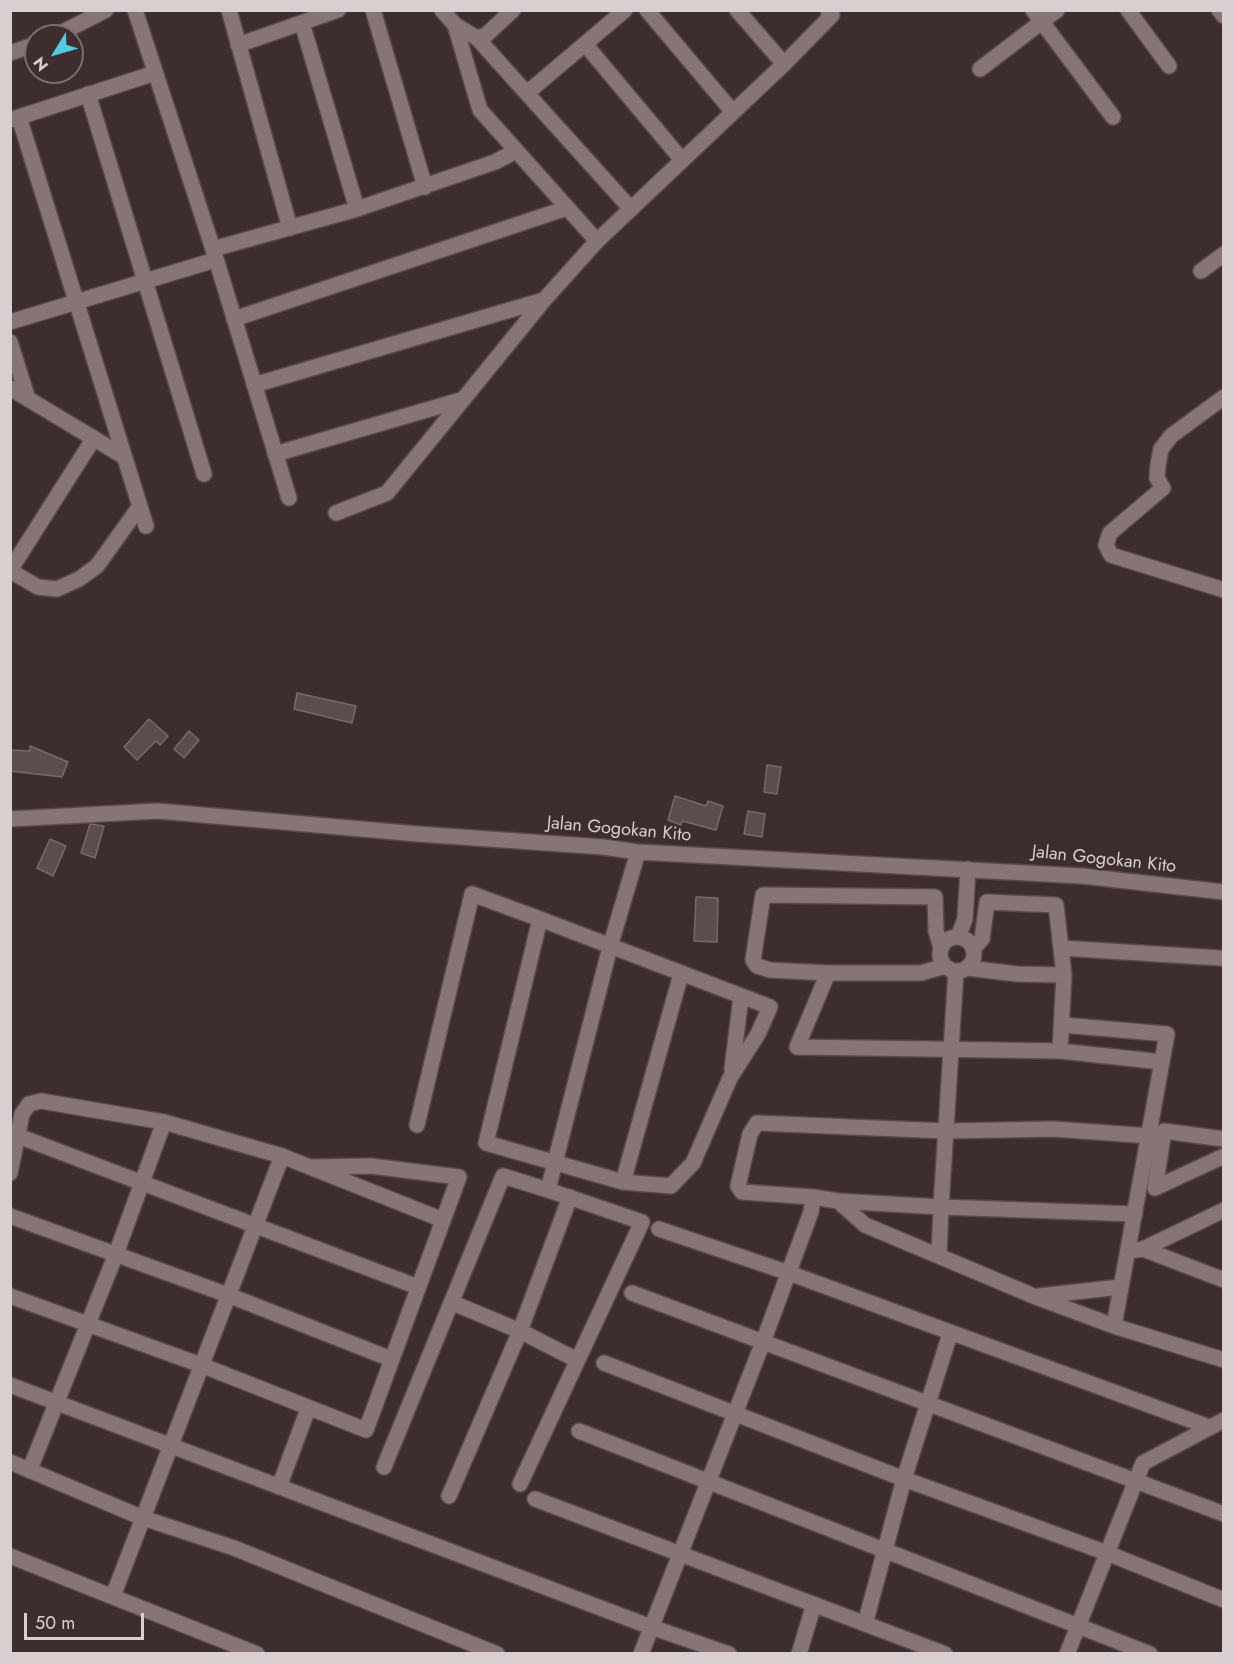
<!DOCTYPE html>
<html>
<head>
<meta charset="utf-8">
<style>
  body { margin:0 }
  #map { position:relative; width:1234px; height:1664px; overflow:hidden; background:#3d2d2f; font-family:Jost,sans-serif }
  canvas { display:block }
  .frame { position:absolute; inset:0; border:12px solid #d9cfd0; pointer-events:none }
  .north { position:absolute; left:24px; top:24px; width:60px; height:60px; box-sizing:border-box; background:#3d2d2f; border:2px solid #7b6e6f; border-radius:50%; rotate:233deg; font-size:16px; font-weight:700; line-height:24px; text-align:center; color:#d9cfd0 }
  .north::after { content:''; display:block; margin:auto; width:21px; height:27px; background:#54cade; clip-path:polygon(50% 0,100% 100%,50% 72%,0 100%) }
  .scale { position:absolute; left:24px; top:1613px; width:120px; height:27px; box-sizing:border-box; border:3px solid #d9cfd0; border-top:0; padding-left:8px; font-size:18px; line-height:21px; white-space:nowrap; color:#d9cfd0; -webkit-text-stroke:4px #3d2d2f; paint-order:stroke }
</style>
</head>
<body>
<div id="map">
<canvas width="1234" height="1664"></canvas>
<div class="frame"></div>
<div class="north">N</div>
<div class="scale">50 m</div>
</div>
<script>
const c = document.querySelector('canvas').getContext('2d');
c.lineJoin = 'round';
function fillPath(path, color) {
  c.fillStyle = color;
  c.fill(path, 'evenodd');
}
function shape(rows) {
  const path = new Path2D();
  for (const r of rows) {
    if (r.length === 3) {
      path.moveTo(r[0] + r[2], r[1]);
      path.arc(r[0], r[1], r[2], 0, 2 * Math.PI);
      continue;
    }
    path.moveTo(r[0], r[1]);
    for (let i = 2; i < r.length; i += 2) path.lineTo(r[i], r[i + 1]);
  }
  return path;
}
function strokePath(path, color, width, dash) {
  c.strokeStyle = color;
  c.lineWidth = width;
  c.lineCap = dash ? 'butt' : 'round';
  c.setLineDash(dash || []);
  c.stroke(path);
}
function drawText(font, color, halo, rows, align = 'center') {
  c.font = font + ' Jost,sans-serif';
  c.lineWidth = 4.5;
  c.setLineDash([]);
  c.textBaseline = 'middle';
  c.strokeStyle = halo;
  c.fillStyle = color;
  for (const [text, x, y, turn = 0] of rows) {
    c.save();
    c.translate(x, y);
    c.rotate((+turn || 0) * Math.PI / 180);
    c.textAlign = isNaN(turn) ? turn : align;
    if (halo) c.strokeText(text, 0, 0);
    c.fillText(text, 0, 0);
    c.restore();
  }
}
const building = shape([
  [297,693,356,706,352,723,294,709,297,693],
  [149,719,168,736,160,745,156,741,137,760,124,747,149,719],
  [189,731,199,740,184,758,174,749,189,731],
  [30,746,68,762,62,777,10,771,10,750,30,751,30,746],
  [767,765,781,767,777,794,764,792,767,765],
  [675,796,706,806,708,801,723,806,716,830,682,821,681,825,668,820,675,796],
  [748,811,765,814,762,837,744,834,748,811],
  [90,824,104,826,95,858,81,853,90,824],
  [50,839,66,846,53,876,37,868,50,839],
  [696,897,718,898,717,942,694,941,696,897]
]);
const street = shape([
  [135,10,213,249,289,498],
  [229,10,290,228],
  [373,10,425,187],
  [442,10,455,25,477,38,486,35,513,10],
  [647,10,732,111],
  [737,10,784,64],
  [1033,10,1113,117],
  [1128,10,1169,66],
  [1219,10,1224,16],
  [302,23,357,209],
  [455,25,480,110,597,241],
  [55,36,106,10],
  [477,38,631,209],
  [585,44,682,160],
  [238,45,338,10],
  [10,53,36,44],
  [980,69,1057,10],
  [527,93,625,10],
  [88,94,204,474],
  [19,117,146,526],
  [10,120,155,73],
  [213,249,357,209,495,162,516,151],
  [1201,271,1224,254],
  [234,319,567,208],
  [10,322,215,260],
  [10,342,28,399],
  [254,385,544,300],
  [10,388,123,456],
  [1224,397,1171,436,1161,449,1158,465,1157,478,1163,488,1110,533,1106,545,1111,555,1224,590],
  [94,438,14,564,12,572,38,587,57,589,79,579,97,566,140,506],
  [275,454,461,400],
  [336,513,387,493,544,300,597,241,784,64,832,15,828,10],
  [10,819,158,811,418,834,603,847,638,852,1082,876,1224,892],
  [958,937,965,919,968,869],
  [957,954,17],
  [941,948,936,931,935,897,763,895,753,960,757,966,770,970,828,973,921,973,945,966],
  [1061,948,1220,958],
  [967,968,1017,974,1064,975],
  [828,973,797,1047,1060,1051,1064,975,1056,905,987,902,982,939,973,949],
  [1063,1025,1167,1034,1114,1326],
  [1060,1051,1162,1062],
  [732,1069,741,997],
  [417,1125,472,894,540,919,486,1143,623,1182,671,1186,693,1163,730,1078,758,1034,770,1007,540,919],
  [18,1136,418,1287],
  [10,1173,22,1114,29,1104,41,1101,164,1122,282,1156,443,1220],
  [623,1182,681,974],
  [1155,1188,1164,1131,1224,1139],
  [1155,1188,1224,1156],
  [813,1197,742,1192,738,1186,750,1134,757,1123,946,1131,1054,1129,1150,1136],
  [838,1201,865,1225,1036,1297,1114,1326,1224,1360],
  [10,1216,228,1295,391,1359],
  [659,1229,789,1273,1209,1427],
  [1143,1249,1224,1210],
  [1129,1251,1143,1249,1224,1280],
  [939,1256,941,1207,1135,1214],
  [632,1293,1224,1514],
  [10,1296,201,1365,366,1430,459,1177,371,1166,312,1167],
  [1039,1296,1120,1287],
  [453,1303,520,1331,577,1360],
  [950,1334,904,1479,1107,1553,1224,1600],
  [604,1363,904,1479,865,1624],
  [10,1385,651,1627,729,1654],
  [579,1431,1150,1654],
  [10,1462,143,1518,234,1548,497,1654],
  [384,1467,503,1176,548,1190,610,947,638,852],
  [30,1469,116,1254,164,1122],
  [520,1484,642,1222,548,1190],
  [279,1487,308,1409],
  [449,1496,520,1331,570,1197],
  [535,1499,945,1654],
  [10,1556,257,1654],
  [113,1596,282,1156],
  [641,1654,763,1342,811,1212,813,1197,838,1201,941,1207,956,971],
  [799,1654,814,1604],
  [1067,1654,1143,1463,1224,1420]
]);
const streetNames = [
  ["Jalan Gogokan Kito",619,830,5],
  ["Jalan Gogokan Kito",1104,860,6]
];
fillPath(building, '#5d4c4e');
strokePath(building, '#7a686a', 1.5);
strokePath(street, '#57494b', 18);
strokePath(street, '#867476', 15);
drawText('18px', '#d9cfd0', '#3d2d2f', streetNames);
</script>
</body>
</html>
